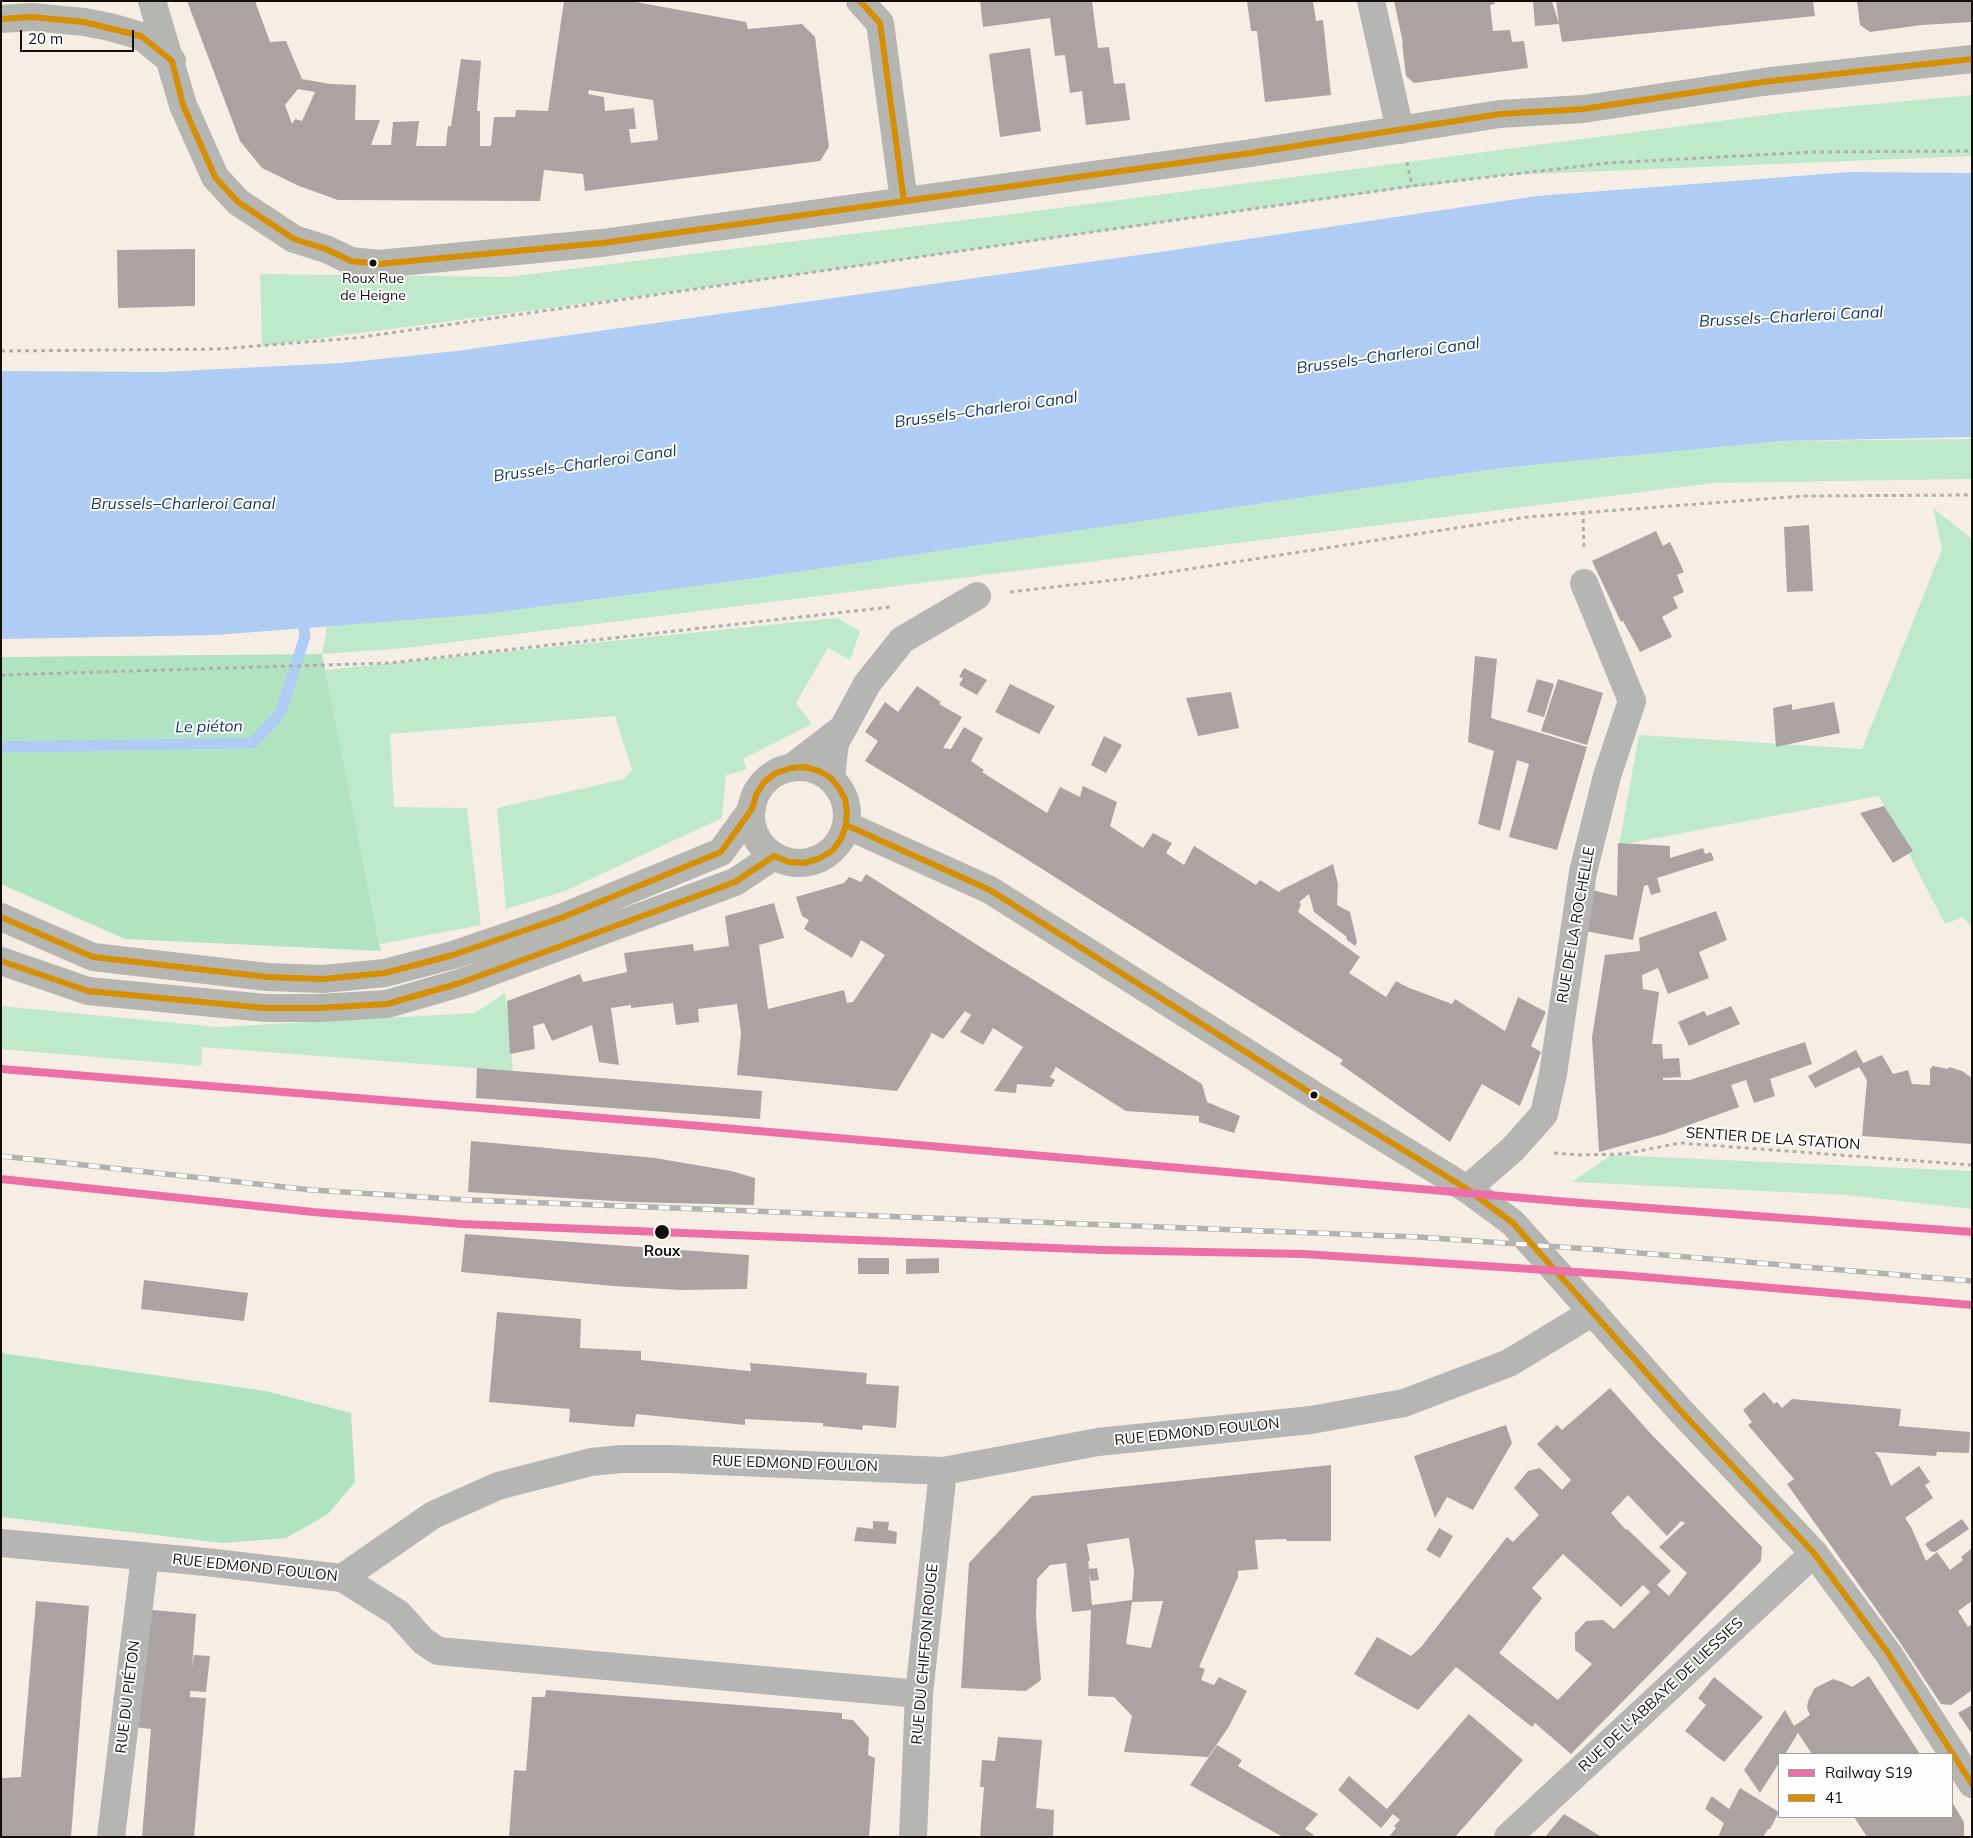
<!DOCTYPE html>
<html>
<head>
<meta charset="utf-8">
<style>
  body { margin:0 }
  #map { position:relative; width:1973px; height:1838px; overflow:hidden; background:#f6eee5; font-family:Mulish,sans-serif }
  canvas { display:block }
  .frame { position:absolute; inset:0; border:2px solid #130e09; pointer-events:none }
  .legend { position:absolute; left:1778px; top:1753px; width:175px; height:65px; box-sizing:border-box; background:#fefefe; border:1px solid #a09e9c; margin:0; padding:6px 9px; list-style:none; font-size:15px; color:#130e09 }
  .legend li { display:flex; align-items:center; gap:10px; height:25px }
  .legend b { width:25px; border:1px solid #a09e9c }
  .scale { position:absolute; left:20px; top:30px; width:114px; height:22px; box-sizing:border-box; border:2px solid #130e09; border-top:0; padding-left:6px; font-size:15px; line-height:18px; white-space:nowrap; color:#130e09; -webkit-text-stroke:4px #fefefe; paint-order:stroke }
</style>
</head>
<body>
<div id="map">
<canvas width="1973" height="1838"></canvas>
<div class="frame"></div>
<ul class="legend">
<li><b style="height:6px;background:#ed6fa7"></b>Railway S19</li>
<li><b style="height:6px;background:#d58f01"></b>41</li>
</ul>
<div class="scale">20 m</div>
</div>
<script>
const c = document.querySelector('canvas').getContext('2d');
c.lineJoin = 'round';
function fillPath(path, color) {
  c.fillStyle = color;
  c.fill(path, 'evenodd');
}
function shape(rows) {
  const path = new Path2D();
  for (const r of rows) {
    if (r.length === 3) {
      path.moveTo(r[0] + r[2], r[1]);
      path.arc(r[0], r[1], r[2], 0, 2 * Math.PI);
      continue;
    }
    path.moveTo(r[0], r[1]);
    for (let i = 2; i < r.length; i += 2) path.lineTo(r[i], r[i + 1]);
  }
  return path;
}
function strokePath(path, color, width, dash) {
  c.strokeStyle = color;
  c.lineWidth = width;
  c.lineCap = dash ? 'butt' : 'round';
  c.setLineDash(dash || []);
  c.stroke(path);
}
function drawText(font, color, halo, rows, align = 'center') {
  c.font = font + ' Mulish,sans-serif';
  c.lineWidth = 4;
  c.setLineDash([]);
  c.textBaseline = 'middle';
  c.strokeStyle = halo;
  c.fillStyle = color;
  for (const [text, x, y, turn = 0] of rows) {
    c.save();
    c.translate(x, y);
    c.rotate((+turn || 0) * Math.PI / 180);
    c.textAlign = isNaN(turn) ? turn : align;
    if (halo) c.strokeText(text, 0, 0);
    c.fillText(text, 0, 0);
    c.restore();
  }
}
const green = shape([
  [1972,95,1972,156,1507,175,1333,198,746,282,262,346,260,274,507,277,1005,215,1788,112],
  [1972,439,1972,479,1713,483,406,648,322,654,328,621,485,614,750,579,1502,468,1782,441],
  [1933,508,1972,539,1972,929,1963,917,1945,924,1879,796,1619,845,1639,735,1862,749,1942,549],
  [837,618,860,631,850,660,828,648,796,703,812,724,743,759,747,769,726,775,722,818,565,891,506,909,497,808,624,779,632,770,615,716,390,734,394,807,467,808,481,925,380,944,325,670],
  [505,993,513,1071,202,1047,201,1066,1,1049,1,1006,218,1027,475,1013],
  [1611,1155,1972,1171,1972,1209,1846,1195,1572,1182]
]);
const forest = shape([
  [322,654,381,951,125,939,1,884,1,657],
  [1,1353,266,1391,351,1413,355,1482,328,1514,286,1538,223,1543,1,1517]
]);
const water = shape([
  [1850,172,1972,173,1972,437,1782,441,1502,468,750,579,485,614,216,635,1,639,1,371,160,372,341,363,457,351,1167,251,1537,196]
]);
const stream = shape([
  [1,747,253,743,281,712,305,636,302,615]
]);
const building = shape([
  [187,1,255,1,270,42,286,41,302,79,330,84,356,85,355,120,380,120,371,145,391,145,393,122,419,121,416,146,446,146,448,126,451,126,461,59,481,61,477,111,480,111,480,146,491,146,494,117,515,117,516,110,548,111,564,1,630,1,746,22,748,29,802,24,815,37,829,147,820,161,585,191,583,174,544,170,540,201,338,200,299,186,262,168,240,141],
  [298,89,315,92,302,121,295,119,292,124,285,105],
  [589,90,653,100,658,140,631,143,629,129,636,129,634,108,605,111,604,97,588,94],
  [980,1,1092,1,1098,48,1109,47,1114,84,1125,83,1130,120,1086,125,1082,91,1070,93,1065,55,1055,56,1050,18,983,27],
  [1247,1,1313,1,1316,21,1323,20,1331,95,1265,102,1257,31,1251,31],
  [1394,1,1494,1,1495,4,1490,5,1493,31,1510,30,1512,42,1524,41,1528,68,1414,83,1406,76,1402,43,1403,43],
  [1533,1,1552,1,1559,24,1556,1,1813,1,1815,16,1562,42,1559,24,1535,26],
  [1857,1,1972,1,1972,22,1922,25,1870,32,1860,25],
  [1030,48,1041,131,1000,137,989,54],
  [195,249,195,306,118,308,117,250],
  [1809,525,1813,591,1787,592,1784,527],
  [1656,531,1663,546,1670,542,1684,572,1677,575,1684,592,1673,597,1678,608,1662,617,1672,637,1640,652,1623,621,1621,622,1592,561],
  [1475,656,1497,659,1491,718,1587,747,1557,850,1509,837,1529,764,1517,760,1500,831,1478,824,1494,751,1468,742],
  [964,668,987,680,977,695,959,685,963,678,959,677],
  [1537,679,1554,684,1544,717,1527,712],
  [1558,679,1603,693,1587,745,1541,731],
  [1010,684,1055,706,1039,734,995,712],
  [917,686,941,702,939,704,962,717,943,748,951,749,964,727,983,738,971,761,984,770,982,772,1047,813,1060,787,1080,797,1083,786,1117,802,1110,826,1143,848,1153,833,1172,843,1166,853,1184,865,1194,846,1256,885,1260,880,1279,892,1281,890,1333,864,1338,884,1337,905,1350,912,1357,942,1355,946,1346,939,1347,937,1314,912,1309,894,1299,902,1301,904,1298,912,1360,957,1349,973,1386,997,1396,981,1407,987,1452,1004,1455,999,1505,1031,1518,997,1546,1012,1531,1046,1541,1052,1520,1106,1482,1084,1450,1142,1340,1064,1343,1060,1020,855,865,761,878,741,865,732,885,702,898,712],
  [1231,692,1239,728,1198,736,1186,698],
  [1834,702,1840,733,1776,747,1773,708,1792,704,1792,710],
  [1104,736,1122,745,1106,773,1091,765],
  [1884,806,1913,851,1893,863,1860,813],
  [1618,843,1670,846,1670,858,1703,848,1705,854,1711,852,1714,860,1657,878,1661,892,1651,895,1648,885,1644,886,1633,940,1585,931,1592,890,1617,896],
  [866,874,982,948,1202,1084,1207,1102,1240,1116,1234,1133,1199,1122,1199,1116,1126,1111,1056,1067,1050,1077,1055,1080,1051,1087,1017,1084,1016,1093,994,1091,1023,1047,993,1028,983,1045,960,1032,971,1015,965,1011,943,1039,932,1033,930,1034,931,1035,897,1091,737,1075,741,1033,737,1004,698,1009,699,1022,676,1025,673,1003,631,1008,631,1005,611,1008,619,1065,599,1062,592,1025,552,1041,544,1023,533,1026,535,1049,510,1054,507,1001,580,974,583,982,627,972,624,953,693,944,694,951,729,946,725,916,774,903,784,938,759,945,768,1009,844,990,847,1003,853,1002,885,955,861,940,852,958,804,929,809,920,802,916,796,897,844,883,849,877,861,882],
  [1716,911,1727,940,1699,952,1709,978,1668,994,1658,968,1642,975,1643,989,1659,992,1652,1044,1662,1044,1663,1059,1679,1058,1681,1077,1663,1078,1663,1080,1690,1080,1805,1042,1812,1064,1770,1079,1775,1096,1754,1103,1746,1080,1731,1085,1739,1107,1664,1134,1599,1152,1592,1037,1605,955,1640,951,1639,938],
  [1731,1006,1740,1024,1689,1046,1678,1022,1704,1011,1707,1016],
  [1856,1050,1863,1063,1882,1055,1893,1074,1908,1070,1912,1084,1930,1085,1930,1069,1933,1066,1948,1069,1949,1067,1962,1071,1972,1078,1972,1144,1862,1136,1867,1080,1859,1067,1815,1088,1808,1076],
  [477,1068,762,1091,760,1119,476,1098],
  [471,1141,655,1158,731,1171,755,1178,754,1205,631,1202,468,1192],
  [465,1234,749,1255,747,1289,681,1290,613,1286,461,1272],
  [858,1258,889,1258,889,1274,858,1274],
  [939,1258,939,1273,906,1274,906,1259],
  [144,1280,248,1293,244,1321,141,1309],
  [497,1312,581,1319,580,1348,641,1351,641,1360,749,1371,751,1371,750,1363,867,1373,866,1384,899,1386,896,1428,863,1425,862,1430,823,1426,823,1423,745,1419,745,1425,636,1414,634,1427,616,1426,569,1422,570,1409,489,1402],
  [1610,1388,1651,1434,1762,1547,1761,1561,1571,1754,1535,1723,1532,1727,1456,1667,1418,1710,1354,1674,1377,1637,1411,1656,1421,1647,1507,1537,1513,1542,1539,1515,1514,1488,1528,1471,1540,1468,1562,1490,1571,1480,1537,1444,1557,1425,1562,1430],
  [1628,1495,1667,1536,1681,1521,1685,1523,1659,1547,1687,1573,1669,1596,1657,1585,1671,1571,1627,1529,1626,1530,1611,1513],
  [1563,1554,1621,1607,1643,1585,1650,1592,1614,1629,1603,1620,1586,1621,1575,1633,1575,1650,1592,1664,1558,1700,1499,1653,1542,1598,1532,1588],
  [1764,1392,1774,1404,1777,1402,1782,1408,1792,1399,1901,1409,1899,1426,1970,1432,1969,1453,1937,1452,1936,1456,1875,1452,1880,1459,1891,1486,1919,1466,1930,1482,1925,1485,1933,1498,1905,1518,1911,1527,1926,1561,1937,1552,1950,1570,1963,1560,1961,1557,1972,1548,1972,1601,1958,1611,1968,1627,1972,1624,1972,1690,1951,1705,1941,1704,1899,1641,1787,1484,1794,1479,1748,1425,1752,1422,1743,1410],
  [1506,1425,1512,1443,1473,1510,1447,1497,1435,1518,1414,1456],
  [1331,1465,1331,1541,1287,1541,1286,1539,1255,1540,1258,1569,1238,1571,1238,1577,1199,1667,1205,1669,1201,1680,1214,1685,1219,1677,1247,1691,1228,1728,1208,1757,1124,1752,1132,1716,1114,1697,1088,1696,1091,1610,1072,1612,1066,1563,1050,1565,1037,1579,1036,1617,1041,1680,1026,1691,961,1688,969,1563,1032,1496],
  [1129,1538,1134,1571,1132,1600,1092,1605,1089,1572,1091,1581,1099,1580,1097,1568,1089,1569,1088,1561,1090,1561,1087,1544],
  [1163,1601,1151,1648,1126,1644,1132,1602],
  [1962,1519,1969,1529,1935,1552,1930,1551,1925,1544],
  [873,1521,889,1522,888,1530,897,1532,896,1544,854,1541,857,1527,873,1529],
  [1439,1528,1453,1536,1440,1558,1426,1550],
  [36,1601,89,1606,71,1837,1,1836,1,1778,21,1777],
  [143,1609,196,1614,192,1668,194,1655,210,1656,206,1692,190,1691,190,1697,206,1698,194,1837,142,1837,151,1729,134,1727],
  [1869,1676,1920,1754,1812,1754,1798,1733,1785,1754,1779,1754,1779,1763,1760,1793,1744,1770,1785,1710,1794,1726,1810,1715,1807,1708,1808,1701,1814,1689,1817,1687,1833,1679,1842,1682,1852,1687],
  [1714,1677,1763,1717,1724,1762,1685,1731,1706,1705,1698,1698],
  [546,1690,842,1713,842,1719,853,1720,869,1738,868,1755,875,1758,869,1837,509,1837,514,1770,526,1771,532,1697,545,1697],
  [1972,1705,1972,1734,1958,1713],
  [1469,1714,1523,1760,1455,1837,1389,1837,1396,1828,1394,1826,1400,1820,1393,1814,1381,1828,1338,1790,1349,1776,1387,1809],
  [998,1737,1042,1740,1036,1808,1054,1810,1053,1837,980,1837,984,1787,980,1787,982,1760,995,1761],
  [1217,1745,1242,1760,1238,1766,1318,1814,1305,1829,1314,1835,1312,1837,1283,1837,1190,1785],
  [1740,1788,1779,1812,1770,1829,1768,1829,1763,1837,1718,1837,1724,1823,1705,1809,1711,1797,1713,1797,1729,1809],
  [1952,1802,1964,1822,1964,1837,1867,1837,1854,1817,1952,1817],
  [1564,1814,1602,1837,1545,1837]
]);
const path = shape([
  [1407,162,1412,186],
  [1,351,219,349,355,338,1412,186,1608,163,1813,152,1972,151],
  [1583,511,1584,550],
  [1010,592,1131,578,1527,517,1803,496,1972,495],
  [1,675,389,663,890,607],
  [1554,1153,1580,1155,1623,1154,1680,1143,1972,1165]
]);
const street = shape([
  [1371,1,1400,130],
  [791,768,843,728],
  [831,778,835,743,867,684,902,640,977,596],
  [1467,1189,1513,1149,1544,1114,1553,1074,1583,872,1607,776,1632,701,1584,583],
  [1,1543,206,1562,342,1578,433,1515,498,1486,591,1462,622,1459,671,1459,943,1471,1098,1442,1311,1420,1404,1403,1509,1363,1593,1312],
  [342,1578,398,1613,423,1641,438,1651,919,1694],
  [111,1837,145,1556],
  [913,1837,919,1694,943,1471],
  [1508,1837,1814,1553]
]);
const secondary = shape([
  [152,1,183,105,215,177,238,202,294,239,326,249,351,261,378,264,602,243,1251,153,1500,114,1583,109,1763,82,1972,59],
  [860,1,880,23,904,201],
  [1,19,32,17,84,22,110,27,141,36,172,61],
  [799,815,48],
  [846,825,990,890,1317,1097,1467,1189,1513,1223,1677,1407,1814,1553,1888,1653,1972,1784],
  [1,917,93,957,267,977,323,979,385,973,453,955,561,918,721,852,752,809],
  [1,961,88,991,265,1008,319,1008,387,1004,460,983,735,882,774,856]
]);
const rail = shape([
  [1,1156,312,1190,469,1200,1418,1237,1604,1250,1972,1281]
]);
const bus1 = shape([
  [860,1,880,23,904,201],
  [1,19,32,17,84,22,141,36,172,61,183,105,215,177,238,202,294,239,326,249,351,261,378,264,602,243,1251,153,1500,114,1583,109,1763,82,1972,59],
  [846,825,990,890,1317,1097,1467,1189,1513,1223,1677,1407,1814,1553,1888,1653,1972,1784],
  [1,917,93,957,267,977,323,979,385,973,453,955,561,918,721,852,752,809,756,795,764,782,776,773,791,768,805,767,819,771,831,778,839,788,845,799,847,812,846,825,841,839,832,851,818,859,804,863,789,862,774,856,735,882,460,983,387,1004,319,1008,265,1008,88,991,1,961]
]);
const rail1 = shape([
  [1,1069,701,1126,1569,1202,1972,1232],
  [1,1179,313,1212,462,1224,1103,1250,1304,1254,1621,1275,1972,1305]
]);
const markers = [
  [373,263,4.5,"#130e09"],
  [1314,1095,4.5,"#130e09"],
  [662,1232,8,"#130e09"]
];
const busNames = [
  ["Roux Rue",373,279],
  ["de Heigne",373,296]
];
const streetNames = [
  ["RUE DE LA ROCHELLE",1576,925,-80],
  ["SENTIER DE LA STATION",1773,1139,4],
  ["RUE EDMOND FOULON",1197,1432,-6],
  ["RUE EDMOND FOULON",795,1464,2],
  ["RUE EDMOND FOULON",255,1568,6],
  ["RUE DU CHIFFON ROUGE",925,1654,-85],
  ["RUE DE L'ABBAYE DE LIESSIES",1661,1695,-43],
  ["RUE DU PIÉTON",128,1697,-83]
];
const stopNames = [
  ["Roux",662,1251]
];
const waterNames = [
  ["Brussels–Charleroi Canal",1791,317,-3],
  ["Brussels–Charleroi Canal",1388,356,-8],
  ["Brussels–Charleroi Canal",986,410,-8],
  ["Brussels–Charleroi Canal",585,464,-8],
  ["Brussels–Charleroi Canal",183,504],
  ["Le piéton",209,727,-1]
];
fillPath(green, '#bee9ca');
fillPath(forest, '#b0e3c0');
fillPath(water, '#afccf4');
strokePath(stream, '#afccf4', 11);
fillPath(building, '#aba3a1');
strokePath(path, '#afaeab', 3, [4, 4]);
strokePath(street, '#b5b6b3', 28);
strokePath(secondary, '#b5b5b1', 28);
strokePath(rail, '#b5b2ae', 5.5);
strokePath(rail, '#fefefe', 4, [11]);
strokePath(bus1, '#d58f01', 6);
strokePath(rail1, '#ed6fa7', 8);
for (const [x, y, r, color] of markers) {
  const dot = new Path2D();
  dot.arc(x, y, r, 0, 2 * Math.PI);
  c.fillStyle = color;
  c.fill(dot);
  strokePath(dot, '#fefefe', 2);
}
drawText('14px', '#130e09', '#fefefe', busNames);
drawText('15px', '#130e09', '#fefefe', streetNames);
drawText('bold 15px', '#130e09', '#fefefe', stopNames);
drawText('italic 16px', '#123766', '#fefefe', waterNames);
</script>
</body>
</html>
